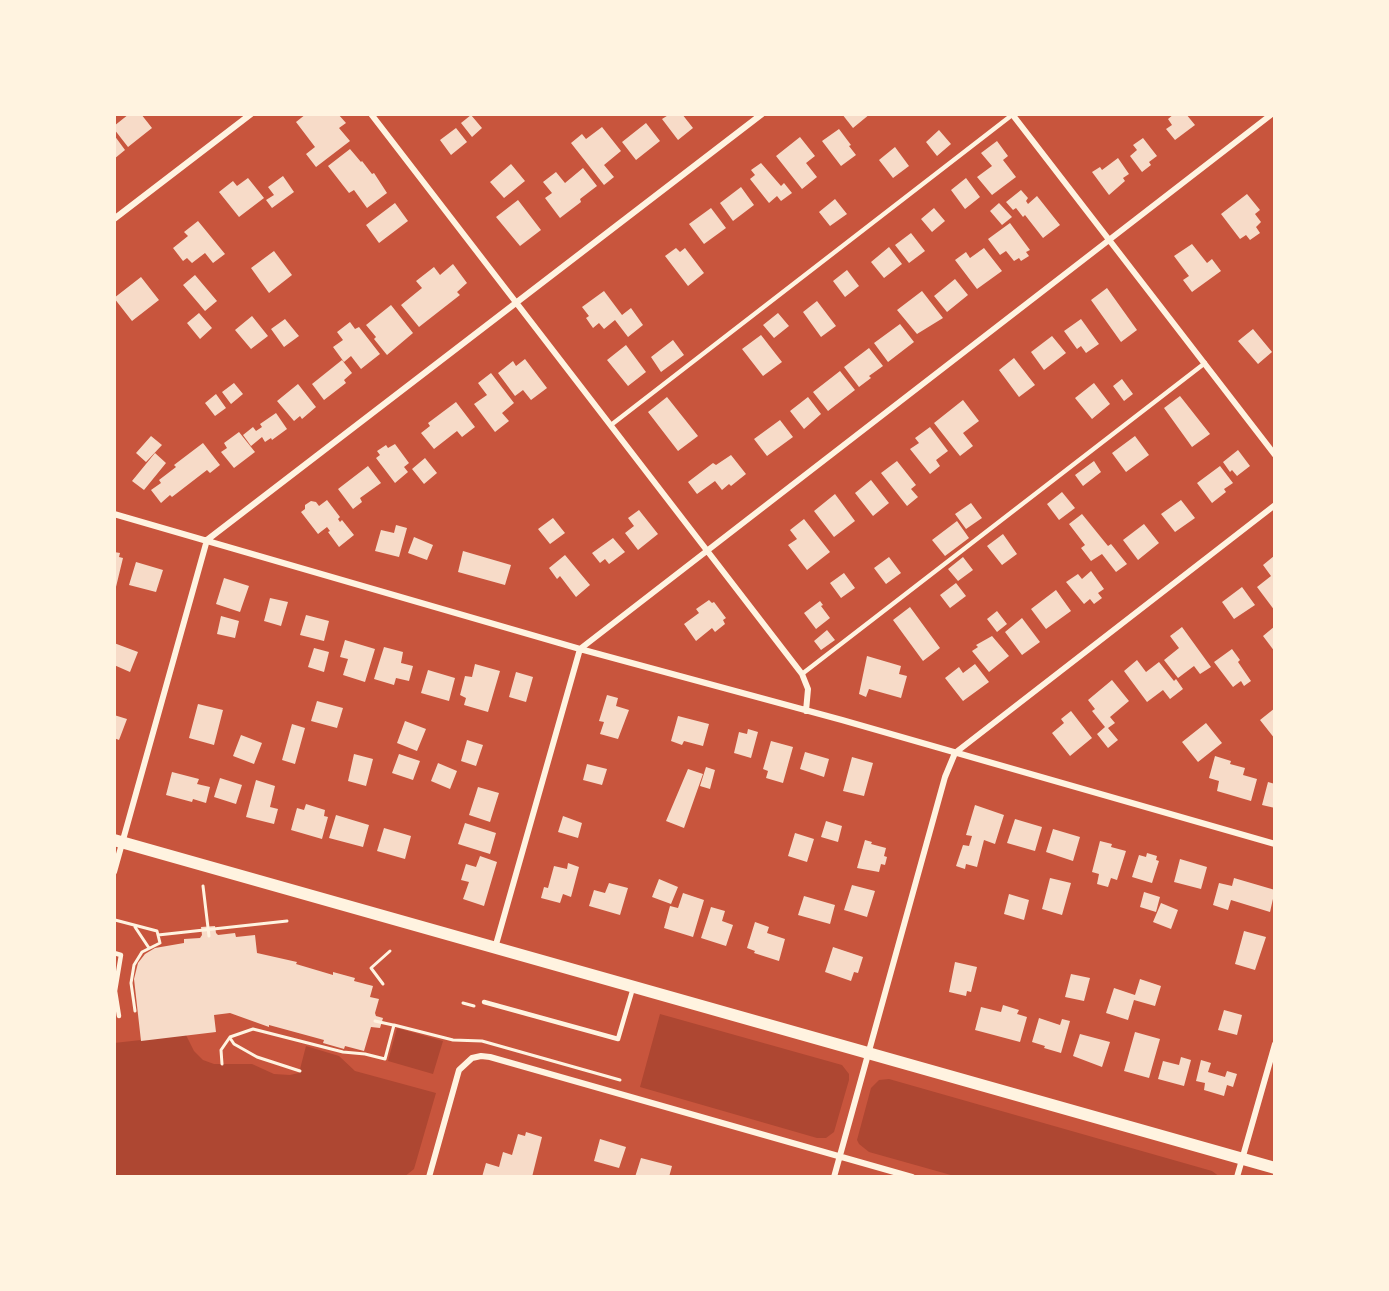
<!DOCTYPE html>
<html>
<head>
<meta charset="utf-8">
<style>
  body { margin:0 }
  #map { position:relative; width:1389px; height:1291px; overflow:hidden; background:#c8553d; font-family:"Open Sans",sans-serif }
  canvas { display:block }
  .frame { position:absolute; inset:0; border:116px solid #fff3e0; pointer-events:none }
</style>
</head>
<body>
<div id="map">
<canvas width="1389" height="1291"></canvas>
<div class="frame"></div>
</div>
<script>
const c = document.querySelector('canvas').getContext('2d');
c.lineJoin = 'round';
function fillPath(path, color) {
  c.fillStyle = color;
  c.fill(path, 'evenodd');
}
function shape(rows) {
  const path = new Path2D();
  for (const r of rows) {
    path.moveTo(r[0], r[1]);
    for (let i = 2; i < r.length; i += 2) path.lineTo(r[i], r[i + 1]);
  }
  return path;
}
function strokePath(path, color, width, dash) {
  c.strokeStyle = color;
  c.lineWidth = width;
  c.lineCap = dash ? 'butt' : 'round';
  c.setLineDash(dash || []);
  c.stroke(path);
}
const green = shape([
  [660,1014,842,1065,849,1074,849,1080,834,1132,826,1138,817,1138,640,1087],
  [397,1028,443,1041,433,1074,388,1061],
  [186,1035,194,1051,203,1060,214,1064,252,1064,274,1074,290,1075,299,1073,306,1046,339,1056,355,1071,436,1093,414,1169,404,1177,114,1177,114,1043],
  [889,1079,1212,1171,1220,1177,958,1177,869,1152,859,1144,857,1140,871,1088,879,1080]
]);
const building = shape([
  [129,114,141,114,152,128,128,147,114,129,114,126],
  [306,114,338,114,346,123,339,128,350,141,316,167,306,154,315,147,296,122],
  [670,114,682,114,693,128,678,140,662,119],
  [842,114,870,114,853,128],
  [1174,114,1186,114,1195,125,1175,140,1166,129,1172,125,1168,119],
  [471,115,482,128,472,137,461,123],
  [646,123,660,141,636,160,622,142],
  [602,127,621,151,604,165,614,177,604,185,571,143,582,134,586,139],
  [456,128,467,142,451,155,440,140],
  [839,129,851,145,849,146,856,155,841,166,822,141],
  [939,130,951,144,937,156,926,142],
  [114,135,125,150,114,159],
  [800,137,815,156,806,163,817,177,802,189,776,156],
  [1143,138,1157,156,1149,162,1151,165,1142,172,1130,156,1137,150,1133,145],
  [997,141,1008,156,1003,160,1016,177,992,195,977,177,992,166,981,153],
  [895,147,909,166,893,178,879,160],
  [350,149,361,162,362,161,372,174,374,173,387,193,367,208,354,190,349,193,328,166],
  [1118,158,1129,174,1123,178,1125,181,1109,195,1092,172,1100,167,1102,170],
  [761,163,781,186,784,183,792,193,781,201,777,196,769,203,750,179,755,175,751,170],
  [511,164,525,181,504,198,490,182],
  [583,168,597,186,580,199,581,202,560,218,545,198,552,193,543,182,556,172,565,183],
  [283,176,294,192,272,208,266,200,274,195,268,187],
  [248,178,264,198,239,217,219,192,233,181,237,186],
  [966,178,980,197,965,209,951,190],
  [741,187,754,205,733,221,720,203],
  [1021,190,1028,198,1026,201,1028,204,1037,196,1060,225,1043,238,1025,215,1023,217,1016,208,1013,210,1006,202],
  [1247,194,1260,210,1255,214,1261,222,1256,227,1260,233,1250,240,1246,235,1240,239,1221,214],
  [835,199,847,214,830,226,819,212],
  [518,200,541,230,520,246,496,217],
  [395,203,408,221,379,243,366,225],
  [999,203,1012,217,1002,225,990,211],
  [711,208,726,228,704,244,689,224],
  [934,208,945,221,932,232,921,219],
  [198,221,225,254,213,263,205,253,192,263,187,258,183,261,173,248,188,236,184,232],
  [1010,223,1030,250,1026,252,1029,256,1021,261,1019,258,1014,261,1006,251,1000,255,988,239],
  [911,233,925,251,909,263,895,245],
  [1192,244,1207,263,1212,259,1221,271,1192,292,1183,280,1189,276,1174,256],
  [889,247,902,264,884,278,871,262],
  [676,248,680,252,685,248,704,273,688,286,665,256],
  [984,248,1002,271,977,289,955,260,966,252,970,258],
  [274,251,292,275,269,293,251,268],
  [453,264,467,283,457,292,460,295,419,327,401,305,422,288,416,281,434,267,440,275],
  [847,270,859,286,845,297,833,281],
  [195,275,217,301,205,311,183,285],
  [141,277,159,300,132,321,114,298],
  [955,279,968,295,947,312,934,296],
  [1107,288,1137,330,1121,342,1091,300],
  [604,291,622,315,631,308,643,325,628,337,615,320,604,329,599,323,593,328,586,318,589,316,582,307],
  [922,291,943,318,917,334,897,310],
  [817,301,836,326,821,337,803,312],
  [391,305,413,333,387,355,374,339,376,337,366,325],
  [199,313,212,328,200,339,187,323],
  [778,313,789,326,774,338,763,325],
  [252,316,268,336,251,349,235,330],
  [285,319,299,336,284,347,271,329],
  [1081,319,1099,344,1086,353,1081,346,1077,349,1064,331],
  [350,322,355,329,359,327,380,354,361,369,351,356,344,362,333,347,343,340,337,332],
  [900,324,914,342,888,362,874,343],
  [1253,329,1272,352,1258,364,1238,341],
  [761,335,782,362,763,376,742,349],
  [1052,336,1066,353,1044,370,1031,352],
  [673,340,684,355,661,372,651,357],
  [626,345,646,372,628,386,607,360],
  [869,348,883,366,869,376,871,378,859,387,844,367],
  [1014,358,1035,385,1019,397,999,370],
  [525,359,547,388,531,400,523,390,515,396,498,373,513,361,516,366],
  [342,360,352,373,344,380,346,383,324,400,312,384],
  [840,371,855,390,828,411,813,392],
  [491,373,514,403,502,413,509,421,495,432,474,404,487,395,478,383],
  [1122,379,1133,394,1124,401,1113,386],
  [234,383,243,394,231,404,222,392],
  [1094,383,1110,404,1092,419,1075,398],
  [298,384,316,407,302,419,300,416,294,421,277,401],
  [216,394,226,408,215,416,205,403],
  [1180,396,1210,434,1192,447,1164,408],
  [667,397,698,436,678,451,648,412],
  [808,397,821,414,804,429,790,411],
  [963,400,979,421,963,433,973,446,960,456,934,423],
  [456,402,475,427,462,437,457,431,434,449,421,433,430,426,428,423],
  [276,413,287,429,272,440,271,438,265,442,262,437,251,446,243,435,253,427,256,431,262,427,260,424],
  [780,420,793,437,767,456,754,439],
  [930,427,948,451,936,460,940,466,930,474,910,449,919,443,915,438],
  [239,432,255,452,234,468,221,452,227,448,224,443],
  [151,436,162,445,146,462,136,453],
  [1135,436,1149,455,1126,472,1112,453],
  [203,443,220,465,210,473,207,470,172,497,170,495,161,503,151,490,161,483,159,480,176,467,174,465],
  [395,444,409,463,404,467,408,472,395,483,376,458,380,455,377,451,386,445,388,448],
  [1238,450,1250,466,1237,476,1232,470,1230,472,1223,462],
  [155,453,166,463,144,490,132,481],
  [731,455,746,474,731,486,729,484,722,490,715,481,697,494,688,482,713,463,716,465],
  [425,458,437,473,424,484,412,469],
  [897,461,916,485,911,489,918,497,907,506,881,473],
  [1094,461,1101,472,1083,486,1075,475],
  [368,466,381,483,360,498,362,502,353,509,338,489],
  [1220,466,1233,483,1224,489,1226,492,1212,503,1197,483],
  [871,480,889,503,873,516,855,493],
  [1062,492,1075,508,1059,520,1047,504],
  [835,494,855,521,834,537,814,511],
  [327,500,340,517,338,519,340,522,342,520,354,535,339,547,328,532,330,531,327,527,318,534,301,512,305,509,305,505,311,501,316,502,319,506],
  [1181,500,1195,518,1175,532,1161,514],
  [971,503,982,518,966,529,955,514],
  [639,510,658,534,638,550,625,533,634,526,628,518],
  [1082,514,1108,546,1111,544,1127,564,1116,572,1102,554,1091,561,1081,548,1085,545,1069,524],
  [553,518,565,533,550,544,538,529],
  [804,519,830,552,807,570,788,545,797,539,790,530],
  [957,521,969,538,945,556,932,540],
  [1144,524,1159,543,1138,560,1123,540],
  [396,525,407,528,399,557,375,551,381,530,394,533],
  [1003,534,1017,554,1002,565,987,546],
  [414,537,433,545,427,560,408,553],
  [613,538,625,552,609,564,605,559,600,563,592,553],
  [463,551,511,565,505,585,458,572],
  [114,552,120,553,119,557,123,558,115,591],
  [565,555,590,585,576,597,560,576,557,579,549,568],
  [1274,556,1275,558,1275,611,1257,587,1271,576,1263,565],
  [889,557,901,573,886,584,874,568],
  [963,557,973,570,958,581,948,569],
  [136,562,163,570,156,592,129,585],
  [1091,571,1104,589,1098,593,1102,598,1094,604,1090,599,1084,604,1066,582,1078,574,1082,579],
  [844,573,855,588,841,598,830,583],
  [224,578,249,586,240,612,216,604],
  [956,583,966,596,950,608,940,595],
  [1242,587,1255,605,1234,619,1222,602],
  [1056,590,1071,611,1046,629,1031,609],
  [270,598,288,602,281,626,264,621],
  [709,600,712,603,714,602,726,618,723,620,725,624,715,632,712,628,696,641,684,624,699,613,696,609],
  [820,601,823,605,821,606,830,618,816,629,804,613],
  [910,607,940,648,923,661,893,620],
  [997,611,1007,624,997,632,987,619],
  [306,615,329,621,324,641,300,635],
  [221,616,239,621,235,638,217,634],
  [1022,618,1040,642,1022,655,1005,632],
  [1275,626,1275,652,1263,636],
  [1182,627,1211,667,1200,674,1194,666,1178,678,1164,660,1179,648,1170,636],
  [827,630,835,640,821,650,814,641],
  [992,636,1009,656,989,672,972,651,978,647,976,645],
  [345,640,375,649,365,682,343,675,348,659,340,657],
  [114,643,138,652,130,672,114,665],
  [384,647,403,652,401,663,413,666,409,681,396,678,394,685,374,679],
  [314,648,329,652,324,672,308,667],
  [1232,649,1240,660,1238,662,1251,681,1244,686,1241,681,1233,687,1214,662],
  [867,656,901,666,899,674,907,676,901,698,869,689,866,697,859,694],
  [1137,660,1146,672,1159,662,1174,681,1176,679,1183,689,1170,699,1163,690,1147,702,1124,671],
  [475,664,500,671,488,712,464,705,466,698,460,695,465,676,472,677],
  [975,664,989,682,963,701,945,678,959,667,963,673],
  [428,670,455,678,449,701,421,693],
  [516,672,533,677,526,702,509,697],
  [1112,680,1129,701,1110,717,1115,723,1108,728,1118,740,1108,748,1097,734,1105,727,1092,711,1095,709,1088,700],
  [607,695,618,698,616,706,629,710,618,739,600,734,604,722,599,721],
  [317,701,343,708,337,728,311,721],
  [198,704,223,710,214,745,189,738],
  [1275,708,1275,739,1260,720],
  [1071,711,1092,738,1070,756,1052,733,1064,723,1061,719],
  [114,715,127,719,119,740,114,738],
  [678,716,709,724,703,746,684,741,682,745,671,741],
  [405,721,426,729,417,751,397,743],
  [1206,723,1222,743,1198,762,1182,742],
  [292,724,305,728,295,764,282,760],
  [748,729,758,732,751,758,734,753,739,732,747,734],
  [241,735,262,743,254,764,233,756],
  [467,740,483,745,476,766,461,761],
  [771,741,793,747,783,783,766,778,768,771,763,769],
  [805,752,829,759,824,777,800,769],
  [354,754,373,759,366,786,348,781],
  [399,754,420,761,413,780,392,773],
  [1215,756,1231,761,1230,764,1245,768,1243,775,1257,779,1251,801,1217,791,1219,781,1209,778],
  [852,757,873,763,864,796,843,791],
  [438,763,457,771,450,789,431,781],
  [587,764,607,769,602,785,583,780],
  [706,767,715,770,710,789,700,786],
  [688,769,703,774,684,828,666,821],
  [172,772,199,779,197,784,210,787,206,803,193,799,192,802,166,795],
  [220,778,242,785,236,804,214,797],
  [256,780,275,786,270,807,278,809,274,824,246,817],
  [1268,782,1275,784,1275,808,1262,805],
  [478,787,499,793,490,822,469,815],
  [306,804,325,810,324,816,328,817,322,839,291,830,297,808,304,810],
  [975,805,1004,815,995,844,984,840,977,867,966,864,965,869,956,866,963,845,969,846,972,836,966,835],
  [336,815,369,825,363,847,329,838],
  [563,816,582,823,578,838,558,832],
  [1015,819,1042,827,1035,851,1007,843],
  [826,821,842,826,838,842,821,837],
  [465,823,496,833,490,854,458,844],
  [384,828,411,836,405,859,377,851],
  [1053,829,1080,837,1073,861,1046,852],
  [795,833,814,839,807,862,788,856],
  [865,840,872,842,871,844,886,848,884,856,887,857,885,865,881,864,879,872,857,868],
  [1100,841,1112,844,1111,847,1126,851,1117,880,1111,878,1108,887,1097,884,1099,874,1092,872],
  [1147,853,1157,856,1156,860,1159,861,1152,883,1132,877,1139,855,1146,857],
  [480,856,497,862,484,906,463,899,469,882,461,880,466,864,476,867],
  [1180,859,1207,867,1201,889,1174,882],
  [568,863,579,867,571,897,563,894,560,903,541,898,544,887,548,888,554,866,567,869],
  [1050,878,1071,883,1062,915,1042,909],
  [1234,878,1275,890,1270,912,1231,900,1228,910,1213,905,1219,883,1232,886],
  [659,879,678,887,671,904,652,897],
  [609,883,628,888,620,915,589,906,594,890,605,893],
  [852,885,875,891,867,917,844,910],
  [1144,892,1160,897,1156,912,1140,907],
  [683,893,704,900,693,937,664,928,670,906,678,908],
  [1009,894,1029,900,1024,920,1004,914],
  [804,896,835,905,830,924,798,915],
  [1161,903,1178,910,1171,929,1153,922],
  [711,907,725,911,722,921,733,925,726,946,701,938],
  [755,922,769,927,767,933,785,939,779,961,754,953,755,951,747,948],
  [215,926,216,933,218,935,235,933,236,937,255,935,257,953,297,962,296,964,333,975,333,972,355,978,354,981,373,986,370,997,379,999,375,1013,376,1016,383,1018,380,1028,371,1027,364,1051,345,1046,344,1049,323,1043,324,1040,269,1025,269,1027,230,1013,214,1015,216,1032,141,1041,134,979,138,963,145,954,155,948,184,943,184,939,200,938,202,935,201,927],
  [1244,931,1266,937,1255,970,1235,964],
  [833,947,863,957,858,973,854,972,851,981,825,972],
  [955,962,977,967,971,992,967,991,966,996,949,992],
  [1071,974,1090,978,1084,1001,1065,997],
  [1140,979,1161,986,1155,1006,1134,1000,1128,1020,1106,1013,1114,988,1135,995],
  [1003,1005,1019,1010,1017,1014,1027,1017,1020,1042,975,1030,981,1007,1001,1012],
  [1224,1010,1242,1015,1237,1035,1218,1030],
  [1039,1018,1060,1025,1062,1019,1070,1021,1061,1053,1044,1048,1045,1046,1032,1042],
  [1135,1032,1160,1039,1149,1078,1124,1071],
  [1080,1034,1110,1042,1102,1067,1073,1056],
  [1181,1057,1191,1060,1184,1086,1158,1079,1163,1061,1179,1065],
  [1201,1060,1211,1063,1208,1072,1225,1077,1227,1071,1237,1074,1233,1087,1227,1085,1224,1096,1204,1090,1205,1083,1196,1081],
  [526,1132,542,1137,532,1177,482,1177,486,1163,499,1167,503,1152,512,1155,518,1134,525,1136],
  [600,1139,626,1147,619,1168,594,1161],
  [641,1158,672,1166,669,1177,635,1177]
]);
const path = shape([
  [203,886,209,936],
  [115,920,157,931,160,943,142,952,134,965,131,983,135,1011],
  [135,927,149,948],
  [158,935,287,921],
  [383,984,371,968,390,951],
  [463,1003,474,1006],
  [375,1021,393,1025],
  [230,1038,234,1044,257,1057,300,1071],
  [222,1064,221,1050,230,1037,253,1029,343,1052,365,1054,385,1059,394,1025,453,1040,482,1041,620,1080]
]);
const service = shape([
  [611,425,1012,115],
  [802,674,1205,363],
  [114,953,121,955,115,991,119,1016],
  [484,1002,618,1039,633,988]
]);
const minor = shape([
  [371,114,802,674,808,689,806,711],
  [1012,114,1275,455],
  [114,219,251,114],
  [114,514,580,649,842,720,1275,844],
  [114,872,207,540,762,114],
  [495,948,580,649,1272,114],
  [429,1177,459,1070,472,1058,481,1056,490,1057,912,1177],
  [834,1177,945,777,955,753,1275,505],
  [1237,1177,1275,1044]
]);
const secondary = shape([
  [114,840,1275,1168]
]);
fillPath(green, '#ae4732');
fillPath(building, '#f7dbc8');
strokePath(path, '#fff3e0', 3);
strokePath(service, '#fff3e0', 4.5);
strokePath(minor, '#fff3e0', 6);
strokePath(secondary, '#fff3e0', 12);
</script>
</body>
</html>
